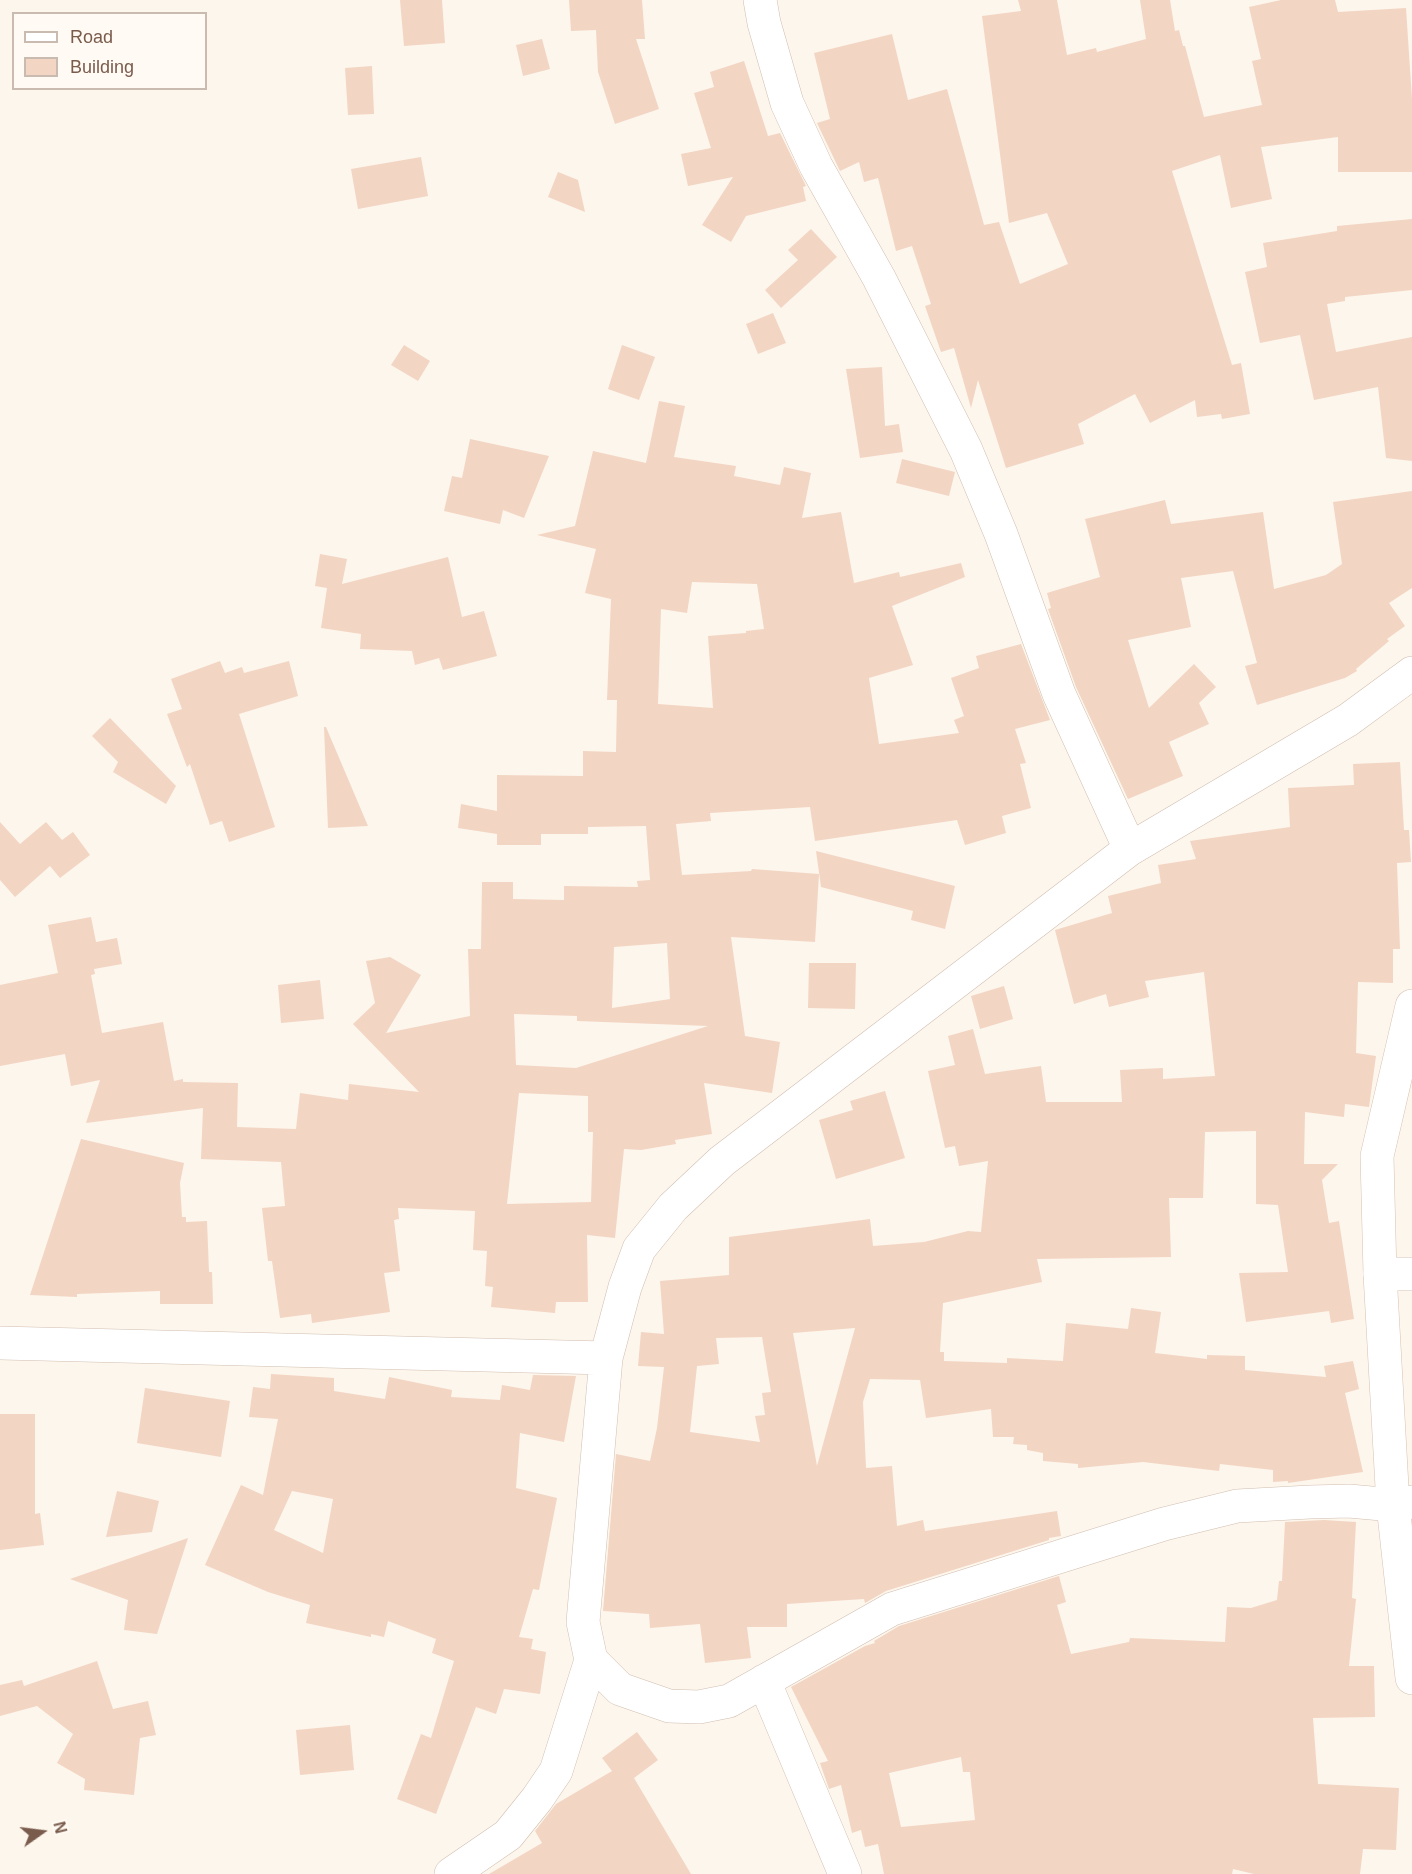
<!DOCTYPE html>
<html>
<head>
<meta charset="utf-8">
<style>
  body { margin:0 }
  #map { position:relative; width:1412px; height:1874px; overflow:hidden; background:#fdf6ec; font-family:Helvetica,sans-serif }
  canvas { display:block }
  .legend { position:absolute; left:12px; top:12px; width:195px; height:78px; box-sizing:border-box; background:#fffaf3; border:2px solid #cabbb1; margin:0; padding:8px 10px; list-style:none; font-size:18px; color:#7a5c4d }
  .legend li { display:flex; align-items:center; gap:12px; height:30px }
  .legend b { width:30px; border:2px solid #cabbb1 }
  .north { position:absolute; left:12px; top:1802px; width:60px; height:60px; -webkit-text-stroke:4px #fffaf3; paint-order:stroke; rotate:76deg; font-size:16px; font-weight:700; line-height:24px; text-align:center; color:#7a5c4d }
  .north::after { content:''; display:block; margin:auto; width:21px; height:27px; background:#7a5c4d; clip-path:polygon(50% 0,100% 100%,50% 72%,0 100%) }
</style>
</head>
<body>
<div id="map">
<canvas width="1412" height="1874"></canvas>
<ul class="legend">
<li><b style="height:8px;background:#fff"></b>Road</li>
<li><b style="height:16px;background:#f3d5c3"></b>Building</li>
</ul>
<div class="north">N</div>
</div>
<script>
const c = document.querySelector('canvas').getContext('2d');
c.lineJoin = 'round';
function fillPath(path, color) {
  c.fillStyle = color;
  c.fill(path, 'evenodd');
}
function shape(rows) {
  const path = new Path2D();
  for (const r of rows) {
    path.moveTo(r[0], r[1]);
    for (let i = 2; i < r.length; i += 2) path.lineTo(r[i], r[i + 1]);
  }
  return path;
}
function strokePath(path, color, width, dash) {
  c.strokeStyle = color;
  c.lineWidth = width;
  c.lineCap = dash ? 'butt' : 'round';
  c.setLineDash(dash || []);
  c.stroke(path);
}
const building = shape([
  [400,0,442,0,445,43,404,46],
  [569,0,642,0,645,39,636,39,659,109,615,124,598,72,596,30,571,31],
  [1018,0,1057,0,1067,55,1096,48,1097,52,1146,39,1140,0,1170,0,1175,31,1179,30,1183,46,1185,46,1204,117,1262,105,1252,61,1261,59,1249,7,1281,0,1335,0,1338,12,1406,8,1412,99,1412,172,1338,172,1338,137,1261,147,1272,199,1231,208,1220,155,1172,171,1232,365,1241,363,1250,414,1222,419,1221,414,1197,417,1195,400,1150,423,1135,394,1078,424,1084,444,1006,468,978,380,971,408,954,348,941,352,925,306,931,304,912,246,896,251,878,178,864,182,859,162,840,171,817,123,830,119,814,53,892,34,908,100,947,89,984,225,999,222,1020,284,1068,264,1047,213,1009,223,982,16,1021,11],
  [542,39,550,69,523,76,516,45],
  [744,61,768,136,780,133,806,186,803,187,806,201,746,216,731,242,702,225,733,177,688,186,681,154,711,148,694,93,714,87,710,72],
  [372,66,374,114,348,115,345,68],
  [421,157,428,196,358,209,351,169],
  [558,172,578,180,585,212,548,197],
  [1412,219,1412,290,1345,297,1345,301,1327,304,1336,352,1412,337,1412,461,1386,458,1378,387,1314,400,1300,335,1260,343,1245,272,1267,267,1263,243,1337,231,1337,226],
  [811,229,837,257,781,308,765,290,798,260,788,250],
  [773,313,786,343,758,354,746,324],
  [404,345,430,361,418,381,391,365],
  [622,345,655,357,639,400,608,389],
  [882,367,885,426,899,424,903,452,860,458,846,369],
  [659,401,685,406,674,457,736,466,734,476,780,485,784,467,811,473,802,518,841,512,854,583,899,572,900,577,961,563,965,577,892,606,913,665,869,678,879,744,959,733,954,720,964,716,951,678,979,668,976,656,1021,644,1050,720,1015,729,1026,763,1020,764,1031,808,1002,816,1006,833,965,845,957,820,815,841,810,807,710,813,711,821,676,824,682,875,751,871,752,869,819,874,815,942,731,937,745,1036,780,1042,772,1093,704,1083,712,1134,675,1140,676,1144,641,1150,624,1149,615,1238,587,1235,588,1302,556,1302,555,1313,491,1307,493,1287,485,1286,487,1251,473,1250,475,1211,398,1208,399,1219,394,1220,400,1271,384,1273,390,1312,312,1323,311,1314,280,1318,272,1261,268,1261,262,1208,285,1206,281,1162,201,1159,203,1108,86,1123,100,1080,71,1086,65,1054,0,1066,0,985,58,973,48,925,91,917,96,942,117,938,122,964,94,969,95,974,91,975,102,1033,163,1022,174,1081,183,1079,183,1082,238,1083,237,1127,296,1129,300,1093,348,1100,349,1084,419,1092,353,1024,375,1003,366,961,390,957,421,975,386,1033,470,1016,468,949,481,949,482,882,513,882,513,899,564,900,564,886,638,887,637,881,650,880,646,826,588,827,588,834,541,834,541,845,497,845,497,834,458,828,461,804,497,811,497,775,583,776,583,751,616,752,617,700,607,700,611,599,585,593,596,549,537,535,575,526,593,451,646,463],
  [692,582,757,584,764,629,746,631,746,633,708,636,713,708,658,704,661,609,687,613],
  [667,943,670,999,612,1008,614,947],
  [514,1014,577,1016,577,1021,708,1026,576,1068,516,1065],
  [519,1093,588,1096,588,1132,593,1132,591,1202,507,1204],
  [470,439,549,456,524,518,503,510,500,524,444,511,452,476,462,478],
  [902,459,955,472,949,496,896,483],
  [1412,491,1412,588,1389,603,1405,626,1387,639,1389,641,1356,669,1357,671,1345,678,1257,705,1245,666,1257,663,1233,571,1181,578,1191,627,1128,640,1149,708,1194,664,1216,687,1199,703,1209,724,1169,742,1183,776,1128,799,1076,687,1048,609,1051,608,1047,593,1100,577,1085,519,1165,500,1171,524,1263,512,1274,589,1326,575,1342,564,1333,502],
  [320,554,347,559,342,584,448,557,462,617,484,611,497,656,443,670,439,658,415,665,412,651,360,649,361,634,321,628,327,588,315,586],
  [220,661,225,673,242,667,244,673,289,661,298,696,239,714,275,827,229,842,222,821,210,825,190,764,187,767,167,714,182,709,171,679],
  [110,718,176,786,166,804,113,772,118,762,92,736],
  [324,727,326,727,368,826,328,828],
  [1400,762,1404,830,1409,830,1411,862,1397,863,1400,949,1393,949,1393,983,1358,982,1356,1053,1376,1056,1369,1107,1345,1104,1344,1117,1305,1112,1304,1164,1338,1164,1322,1180,1329,1223,1339,1221,1354,1319,1331,1323,1329,1311,1246,1322,1239,1273,1288,1272,1278,1205,1256,1204,1256,1131,1205,1132,1203,1198,1169,1198,1171,1257,1037,1259,1042,1282,943,1303,940,1352,944,1352,944,1361,1007,1363,1007,1358,1063,1361,1066,1323,1128,1329,1131,1308,1161,1312,1155,1353,1207,1359,1207,1355,1245,1356,1245,1370,1326,1377,1324,1366,1353,1361,1359,1389,1345,1393,1363,1472,1288,1483,1288,1481,1273,1482,1273,1470,1220,1464,1219,1471,1143,1462,1078,1468,1078,1464,1043,1461,1043,1453,1027,1450,1027,1445,1013,1444,1014,1437,993,1437,991,1409,926,1418,920,1380,870,1379,863,1402,866,1468,892,1466,897,1526,923,1520,925,1531,1057,1511,1061,1536,1049,1538,1049,1540,886,1591,865,1603,864,1599,787,1604,787,1627,747,1627,751,1658,705,1663,700,1624,650,1628,649,1614,603,1611,616,1454,650,1461,657,1428,664,1367,638,1366,641,1332,664,1334,660,1281,729,1275,729,1237,870,1219,873,1246,924,1242,968,1231,981,1232,988,1161,959,1166,955,1146,945,1148,928,1071,955,1065,948,1036,973,1029,985,1074,1041,1066,1046,1102,1122,1102,1120,1070,1163,1068,1163,1079,1215,1076,1204,972,1145,981,1149,997,1109,1007,1106,994,1074,1004,1055,930,1112,913,1108,896,1161,883,1158,865,1196,859,1190,841,1290,827,1288,788,1354,785,1353,764],
  [855,1328,817,1466,793,1333],
  [762,1337,771,1392,762,1393,765,1415,755,1416,760,1442,690,1432,697,1366,719,1364,716,1338],
  [0,822,20,844,46,822,62,840,73,832,90,855,60,878,50,866,15,897,0,880],
  [816,851,955,886,945,929,911,920,913,911,821,887],
  [809,963,856,963,855,1009,808,1008],
  [320,980,324,1019,281,1023,278,985],
  [1004,986,1013,1019,980,1029,971,996],
  [885,1091,905,1158,836,1179,819,1120,853,1110,850,1101],
  [81,1139,184,1163,180,1183,182,1217,186,1217,186,1222,207,1221,209,1272,212,1272,213,1304,160,1304,160,1291,77,1294,77,1297,30,1295],
  [271,1374,334,1378,334,1391,385,1399,389,1377,452,1390,451,1397,500,1400,502,1385,530,1390,533,1375,576,1376,564,1442,520,1433,516,1488,557,1498,539,1590,533,1589,519,1637,533,1639,531,1649,546,1652,540,1694,504,1689,496,1714,476,1707,436,1814,397,1799,421,1734,431,1738,454,1661,432,1653,436,1639,388,1621,384,1637,371,1634,371,1637,306,1623,310,1605,268,1592,205,1565,241,1485,263,1495,278,1419,249,1417,253,1387,270,1389],
  [292,1491,333,1499,323,1553,274,1530],
  [145,1388,230,1401,221,1457,137,1443],
  [0,1414,35,1414,35,1514,40,1513,44,1545,0,1550],
  [117,1491,159,1501,152,1532,106,1537],
  [1324,1520,1356,1522,1352,1598,1356,1599,1349,1666,1374,1666,1375,1717,1313,1718,1318,1784,1399,1788,1396,1850,1363,1849,1360,1874,1254,1874,1233,1869,1232,1874,884,1874,878,1844,865,1847,861,1830,852,1833,841,1785,829,1789,820,1763,828,1761,791,1687,865,1646,875,1643,874,1641,899,1626,1059,1576,1066,1602,1057,1605,1071,1654,1129,1642,1130,1638,1225,1642,1227,1607,1251,1608,1277,1600,1279,1581,1282,1581,1285,1522],
  [961,1757,963,1772,970,1772,975,1820,901,1827,889,1773],
  [188,1538,157,1634,124,1630,128,1600,70,1579],
  [97,1661,113,1709,148,1701,156,1735,140,1738,134,1795,84,1790,85,1779,57,1763,73,1734,37,1706,0,1716,0,1685,22,1680,24,1686],
  [350,1725,354,1770,300,1775,296,1730],
  [637,1732,658,1760,634,1778,691,1874,489,1874,542,1843,535,1831,556,1804,612,1771,602,1758]
]);
const minor = shape([
  [760,0,764,23,787,103,816,166,879,278,966,450,1001,534,1059,694,1130,849],
  [1412,673,1348,720,1130,849,722,1161,673,1207,639,1249,625,1287,606,1358,583,1622,591,1660,620,1689,669,1706,699,1707,729,1701,892,1609,1164,1524,1237,1506,1310,1502,1349,1501,1393,1505,1412,1502],
  [1380,1274,1412,1274],
  [0,1343,606,1358],
  [764,1681,845,1874],
  [451,1874,508,1835,537,1799,556,1771,591,1660]
]);
const secondary = shape([
  [1412,1006,1377,1156,1380,1274,1393,1505,1412,1678]
]);
fillPath(building, '#f3d5c3');
strokePath(minor, '#d1beb0', 34);
strokePath(secondary, '#d6c0b0', 34);
strokePath(minor, '#fff', 33);
strokePath(secondary, '#fff', 33);
</script>
</body>
</html>
